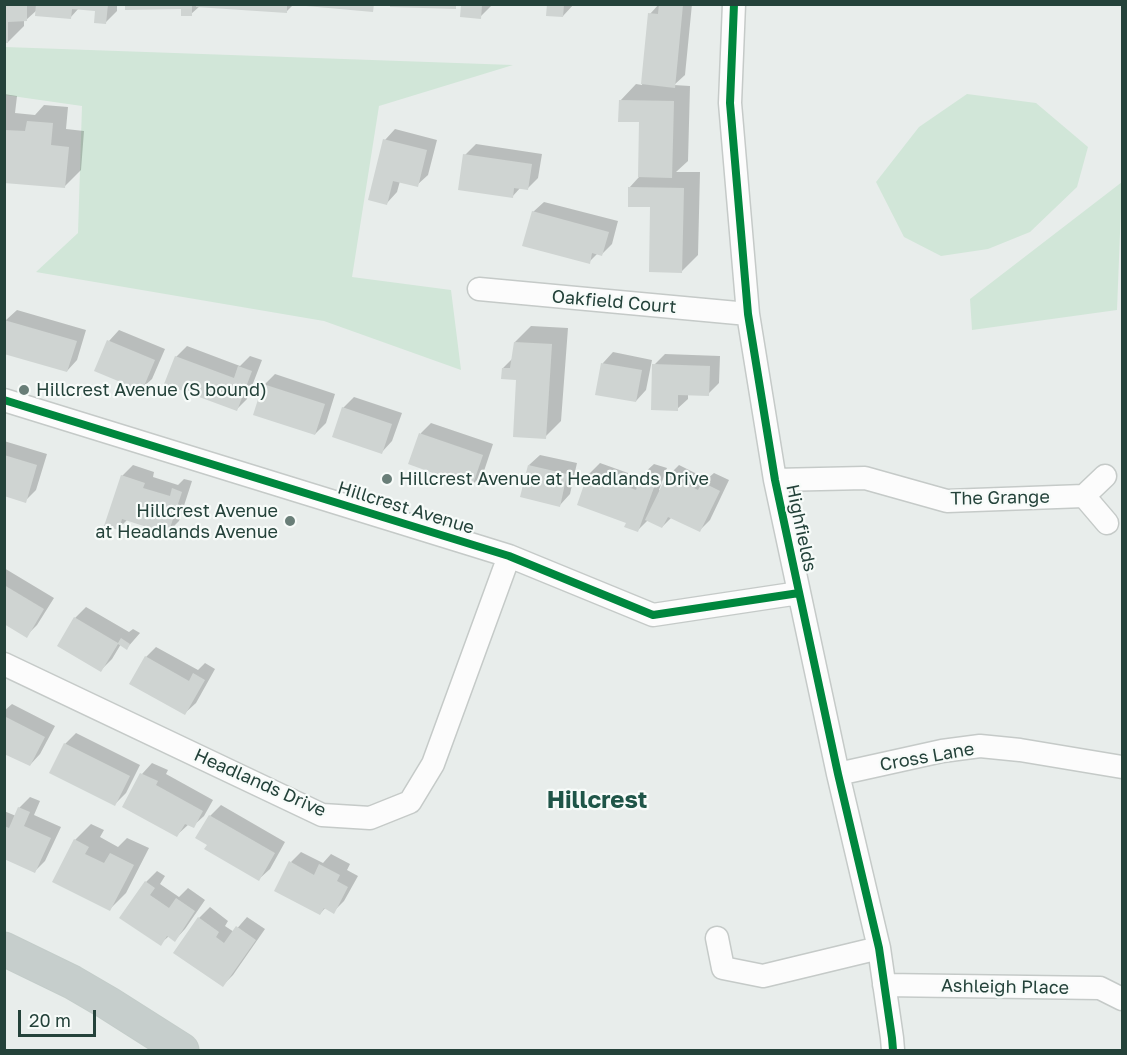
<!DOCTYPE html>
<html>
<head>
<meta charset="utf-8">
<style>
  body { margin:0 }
  #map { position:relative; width:1127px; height:1055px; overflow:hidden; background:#e8edeb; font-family:"Golos Text",sans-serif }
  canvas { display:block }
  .frame { position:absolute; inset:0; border:6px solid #24423a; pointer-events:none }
  .scale { position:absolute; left:18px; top:1010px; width:78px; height:27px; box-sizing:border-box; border:3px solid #24423a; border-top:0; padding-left:8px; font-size:18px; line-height:21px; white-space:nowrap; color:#24423a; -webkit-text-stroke:4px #f7fbf9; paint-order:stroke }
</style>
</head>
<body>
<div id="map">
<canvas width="1127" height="1055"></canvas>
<div class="frame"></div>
<div class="scale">20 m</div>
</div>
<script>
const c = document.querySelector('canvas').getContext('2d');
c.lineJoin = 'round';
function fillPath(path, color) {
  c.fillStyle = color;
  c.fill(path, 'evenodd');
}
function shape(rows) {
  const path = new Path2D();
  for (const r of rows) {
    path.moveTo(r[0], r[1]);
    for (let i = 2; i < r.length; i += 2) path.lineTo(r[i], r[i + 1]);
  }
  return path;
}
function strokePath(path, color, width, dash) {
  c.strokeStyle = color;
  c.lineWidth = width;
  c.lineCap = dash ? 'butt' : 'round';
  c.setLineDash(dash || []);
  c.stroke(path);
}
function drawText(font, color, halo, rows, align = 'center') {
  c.font = font + ' "Golos Text",sans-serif';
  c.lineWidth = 4.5;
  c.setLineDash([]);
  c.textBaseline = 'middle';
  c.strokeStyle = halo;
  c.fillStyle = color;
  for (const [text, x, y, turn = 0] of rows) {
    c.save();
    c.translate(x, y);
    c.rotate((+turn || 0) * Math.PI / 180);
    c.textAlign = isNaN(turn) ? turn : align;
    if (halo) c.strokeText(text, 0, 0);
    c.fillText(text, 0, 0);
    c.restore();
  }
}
const green = shape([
  [5,47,513,65,379,106,352,277,451,290,461,370,324,321,36,272,78,233,82,106,5,95],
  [967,94,1036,103,1088,147,1077,187,1030,232,988,249,941,256,904,237,876,182,919,127],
  [1122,182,1117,310,972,330,970,299]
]);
const shadow = shape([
  [4,4,117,4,117,11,106,22,96,10,79,8,70,18,37,10,26,20,24,20,24,26,8,42,4,42],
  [127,4,294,4,286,12,200,6,191,14,183,8],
  [462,4,493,4,480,17,461,16],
  [549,4,574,4,563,16],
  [659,4,692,4,685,75,674,85,690,86,688,161,676,172,700,172,698,255,682,271,652,205,629,188,639,177,641,121,620,101,636,84,642,85,650,14],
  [4,94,17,96,15,113,35,115,44,105,68,107,66,129,84,131,81,170,65,186,4,181],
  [395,129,437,140,428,175,417,185,400,181,397,192,387,203,385,140],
  [476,144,542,154,538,178,528,188,521,187,512,197,465,155],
  [544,202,618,221,612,244,602,254,598,253,589,262,533,212],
  [17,310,86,330,77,360,67,371,4,325,6,320],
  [531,326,568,328,561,421,545,437,518,379,503,368,512,359,515,342],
  [119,330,165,349,152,379,141,389,109,341],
  [187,346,240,366,250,356,262,360,247,399,236,410,176,357],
  [613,352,652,360,646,390,636,401,597,393,603,363],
  [665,354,720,356,719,383,708,394,688,394,688,399,677,409,654,365],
  [275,374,335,394,326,423,315,434,264,385],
  [354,397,402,413,392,441,382,452,343,408],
  [431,423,493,444,483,474,472,485,410,463,421,433],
  [4,441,47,454,36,490,25,501,4,495],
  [540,455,577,463,570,494,560,505,529,465],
  [600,463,642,478,643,474,654,464,667,468,659,490,661,491,668,476,679,465,707,479,714,473,729,480,710,520,700,530,672,517,662,527,648,520,637,531,628,522,589,474],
  [133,465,154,472,153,477,178,485,184,479,192,481,179,521,168,532,128,519,118,529,122,476],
  [4,568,54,598,37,625,26,636,4,623],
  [86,607,129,632,133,629,140,633,127,648,121,644,112,659,101,670,75,618],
  [156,647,198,670,205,663,215,669,196,703,185,713,146,657],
  [12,704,55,726,40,754,30,765,4,752,4,711],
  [76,733,140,765,126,793,115,804,65,744],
  [152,763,168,770,166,774,213,800,204,816,193,826,189,824,177,835,142,774],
  [30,797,40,801,34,815,61,827,45,861,35,871,4,857,4,811,16,816,19,808],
  [221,805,285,842,270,869,259,879,198,837,210,816],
  [91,824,104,830,100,837,118,847,127,838,149,848,126,893,110,909,75,840],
  [301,852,323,863,331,854,350,864,347,870,358,876,344,901,333,912,326,907,320,914,291,862],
  [157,871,165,876,160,884,179,897,188,888,205,900,185,929,175,940,169,936,160,944,121,917,146,882],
  [210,907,228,921,225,926,234,932,247,917,265,929,233,975,223,985,199,918]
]);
const building = shape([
  [36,4,108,4,106,24,94,23,95,11,72,9,71,19,35,16],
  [125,4,192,4,192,16,181,16,181,9,125,10],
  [197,4,287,4,287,13,196,7],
  [306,4,374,4,373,12,306,6],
  [390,4,456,4,456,9,390,7],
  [547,4,564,4,563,17,546,16],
  [659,4,683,5,675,88,641,84,648,13,658,14],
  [4,5,27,5,27,21,8,22,8,43,4,43],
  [461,5,482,5,481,19,460,17],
  [619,100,674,101,672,178,638,177,639,122,618,122],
  [27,121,53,123,51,145,69,147,65,188,4,183,4,130,25,131],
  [383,139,427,150,418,187,393,181,387,205,368,200],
  [463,154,532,164,528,190,514,188,513,198,458,190],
  [628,187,684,188,682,273,649,272,650,207,628,207],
  [532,211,609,232,602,256,592,253,590,264,522,246],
  [4,320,77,341,67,372,4,354],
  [107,340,155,360,142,391,94,371],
  [514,342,552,344,546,439,513,437,516,380,501,379,502,368,510,368],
  [175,356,234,378,238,366,252,371,237,411,164,384],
  [601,363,642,370,636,402,595,395],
  [652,364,710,366,709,396,678,395,678,411,651,410],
  [263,384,325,404,315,435,253,415],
  [342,407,392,424,382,454,332,437],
  [419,433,483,455,472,487,408,464],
  [4,455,37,465,26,503,4,496],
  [528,465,567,474,560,507,520,497],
  [588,473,636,490,642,473,657,479,638,532,624,527,626,523,577,505],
  [121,475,145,483,143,488,170,496,172,488,182,492,168,534,122,519,119,530,104,526],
  [667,475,698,490,702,482,720,491,700,532,668,517,662,528,645,520],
  [4,585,44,609,27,638,4,624],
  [74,617,118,643,121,638,130,644,127,650,118,644,101,672,57,646],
  [145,656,189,681,193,673,205,680,185,715,129,684],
  [4,716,45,737,30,766,4,754],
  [64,743,130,776,115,806,49,773],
  [140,773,158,781,156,785,203,811,194,828,185,824,177,837,122,807],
  [18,807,30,812,24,826,51,838,35,873,4,859,4,826,9,828],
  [209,815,275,853,259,881,204,849,207,845,195,838],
  [74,839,89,847,85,854,104,863,110,853,134,865,110,911,52,882],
  [289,861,314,875,319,864,340,875,337,881,348,887,334,914,324,908,320,915,274,891],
  [145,881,155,888,150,895,169,908,176,898,195,911,175,942,167,936,161,946,119,918],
  [198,917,219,932,216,937,224,943,236,926,256,940,223,987,173,953]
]);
const minor = shape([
  [734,4,730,103,748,314,775,480,838,774,879,948,892,1038,893,1050],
  [479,289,748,314],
  [4,400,509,556,653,615,799,593],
  [775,480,865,478,947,501,1084,496,1107,523],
  [1084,496,1105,476],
  [4,664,322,815,370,818,410,802,433,764,509,556],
  [838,774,942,751,980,746,1020,750,1122,767],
  [717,938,723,968,763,976,879,948],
  [884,985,1100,988,1122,999]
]);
const trunk = shape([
  [4,949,72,982,108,1003,182,1050]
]);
const cycleway = shape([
  [734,4,730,103,748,314,775,480,838,774,879,948,892,1038,893,1050],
  [4,400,509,556,653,615,799,593]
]);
const markers = [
  [24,390,6,"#697e78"],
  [387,479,6,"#697e78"],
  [290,521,6,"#697e78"]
];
const streetNames = [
  ["Oakfield Court",614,302,5],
  ["The Grange",1000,498,-1],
  ["Hillcrest Avenue",406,508,17],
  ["Highfields",801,528,78],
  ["Cross Lane",927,757,-10],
  ["Headlands Drive",260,783,24],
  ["Ashleigh Place",1005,987,1]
];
const poiNames = [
  ["Hillcrest Avenue (S bound)",36,390],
  ["Hillcrest Avenue at Headlands Drive",399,479],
  ["Hillcrest Avenue",278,511,"right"],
  ["at Headlands Avenue",278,532,"right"]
];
const districtNames = [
  ["Hillcrest",597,800]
];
fillPath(green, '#d1e6d8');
fillPath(shadow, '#0003');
fillPath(building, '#cfd4d2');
strokePath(minor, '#c5cac8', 25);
strokePath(trunk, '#c3ccc9', 35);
strokePath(minor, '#fcfcfc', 22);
strokePath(trunk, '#c6cecc', 33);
strokePath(cycleway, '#00873e', 8);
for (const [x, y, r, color] of markers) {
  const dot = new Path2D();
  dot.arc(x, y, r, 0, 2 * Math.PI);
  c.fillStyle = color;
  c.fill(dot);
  strokePath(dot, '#f7fbf9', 2);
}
drawText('18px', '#24423a', '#f7fbf9', streetNames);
drawText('18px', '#24423a', '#f7fbf9', poiNames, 'left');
drawText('bold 24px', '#1f5548', '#f7fbf9', districtNames);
</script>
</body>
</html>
